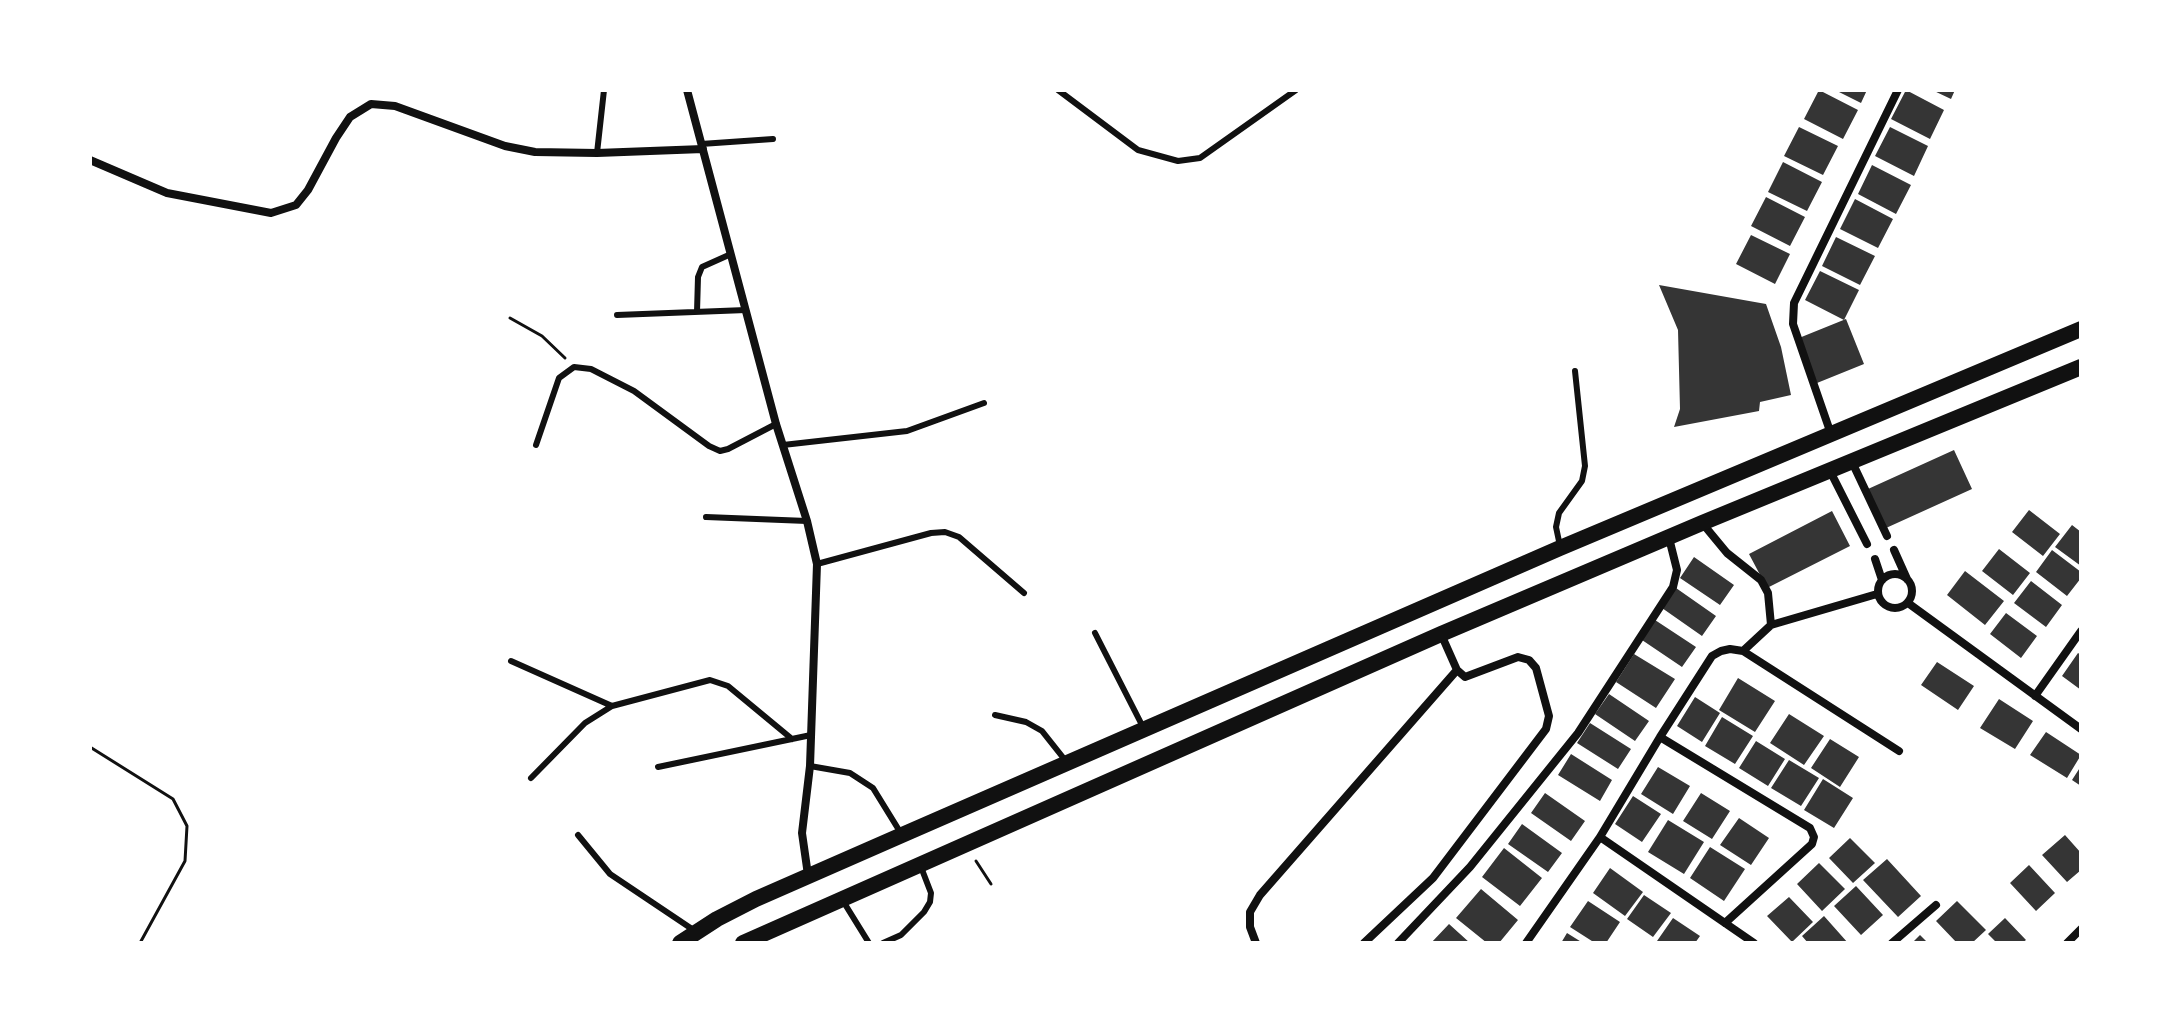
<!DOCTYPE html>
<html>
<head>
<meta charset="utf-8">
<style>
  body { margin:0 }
  #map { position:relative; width:2171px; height:1033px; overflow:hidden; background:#fff; font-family:"Nunito Sans",sans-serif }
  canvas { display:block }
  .frame { position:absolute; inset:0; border:92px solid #fff; pointer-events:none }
</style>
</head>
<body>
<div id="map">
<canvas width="2171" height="1033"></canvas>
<div class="frame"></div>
</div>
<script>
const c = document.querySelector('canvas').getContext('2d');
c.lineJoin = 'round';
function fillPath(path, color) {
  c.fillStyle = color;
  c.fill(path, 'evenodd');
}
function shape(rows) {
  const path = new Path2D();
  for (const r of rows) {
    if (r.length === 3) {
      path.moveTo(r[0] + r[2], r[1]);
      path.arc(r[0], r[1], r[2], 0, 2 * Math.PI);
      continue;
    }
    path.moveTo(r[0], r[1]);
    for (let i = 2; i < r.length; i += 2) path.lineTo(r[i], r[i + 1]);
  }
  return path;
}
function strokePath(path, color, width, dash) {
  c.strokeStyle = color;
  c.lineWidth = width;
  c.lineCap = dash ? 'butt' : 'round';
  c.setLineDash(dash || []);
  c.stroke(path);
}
const building = shape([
  [1819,90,1858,110,1843,139,1804,119],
  [1835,90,1867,90,1861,103],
  [1906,90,1944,110,1930,139,1891,119],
  [1932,90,1955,90,1951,99],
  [1799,127,1838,146,1823,175,1784,156],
  [1890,127,1928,146,1914,176,1875,156],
  [1783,162,1822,182,1807,211,1768,192],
  [1872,165,1911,185,1896,214,1858,194],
  [1766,197,1805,217,1790,246,1751,226],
  [1855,199,1893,219,1878,248,1840,229],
  [1751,235,1790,254,1775,284,1736,264],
  [1836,237,1875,256,1860,285,1822,266],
  [1820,271,1859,290,1844,320,1805,300],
  [1659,285,1766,304,1781,347,1791,395,1760,402,1759,411,1674,427,1680,409,1678,330],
  [1846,319,1864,364,1817,383,1799,338],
  [1954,450,1972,489,1886,528,1868,489],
  [2029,510,2060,534,2043,556,2012,532],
  [1832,511,1850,546,1767,588,1749,554],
  [2072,525,2081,532,2081,566,2055,547],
  [1999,549,2030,573,2013,595,1982,571],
  [2052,550,2081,572,2081,578,2067,596,2036,572],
  [1694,557,1734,585,1720,605,1680,578],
  [1965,571,2004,601,1985,625,1947,595],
  [2031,581,2062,605,2046,627,2014,603],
  [1676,588,1716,616,1702,636,1662,608],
  [2006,613,2037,636,2021,658,1990,634],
  [1655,620,1696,647,1682,667,1642,640],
  [2078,653,2081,655,2081,690,2062,676],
  [1634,654,1675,679,1656,708,1616,682],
  [1937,662,1974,686,1958,710,1921,685],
  [1738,678,1775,701,1755,732,1719,710],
  [1609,694,1649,721,1635,741,1595,714],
  [1695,697,1720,713,1702,742,1677,726],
  [1999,699,2033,721,2015,749,1980,728],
  [1789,714,1824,736,1804,765,1770,743],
  [1722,717,1753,736,1735,764,1705,746],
  [1590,723,1631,749,1618,769,1577,743],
  [2046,732,2081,755,2067,778,2030,755],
  [1830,739,1859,757,1840,787,1811,768],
  [1756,741,1785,759,1768,786,1739,768],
  [1571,754,1612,780,1600,801,1558,775],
  [1789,760,1819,778,1801,806,1771,788],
  [2081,766,2081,786,2072,780],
  [1658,767,1690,786,1673,814,1641,794],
  [1823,779,1853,798,1834,828,1804,810],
  [1545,793,1585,821,1571,841,1531,813],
  [1701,793,1730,811,1712,839,1683,821],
  [1633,796,1661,814,1642,842,1615,824],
  [1739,818,1769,838,1751,865,1720,845],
  [1668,820,1704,842,1684,874,1648,852],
  [1522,824,1562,853,1548,872,1508,844],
  [2065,835,2081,853,2081,870,2067,882,2042,855],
  [1850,838,1875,863,1853,883,1829,858],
  [1710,847,1745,869,1724,901,1690,878],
  [1504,848,1542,878,1520,906,1482,877],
  [1887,859,1921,896,1898,917,1863,880],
  [1819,863,1845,889,1822,911,1797,884],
  [2029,865,2055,893,2036,911,2010,883],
  [1610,868,1643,892,1625,916,1593,893],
  [1856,886,1883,915,1861,935,1834,906],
  [1481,889,1518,920,1499,943,1487,943,1456,918],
  [1644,895,1671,913,1653,937,1627,919],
  [1789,897,1813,922,1792,942,1767,916],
  [1588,901,1620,922,1606,943,1595,943,1570,927],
  [1957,901,1986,930,1972,943,1957,943,1936,921],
  [1824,916,1848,943,1808,943,1802,936],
  [1673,918,1700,936,1695,943,1657,941],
  [2005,918,2026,940,2022,943,1997,943,1988,934],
  [1449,924,1470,943,1431,943],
  [1567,933,1583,943,1561,943],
  [1920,935,1928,943,1912,943]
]);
const path = shape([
  [510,318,542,336,565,358],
  [90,747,173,799,187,826,185,861,140,943],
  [976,861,991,884]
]);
const service = shape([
  [1058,90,1138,150,1178,161,1200,158,1296,90],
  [701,144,773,139],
  [597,153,604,90],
  [697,312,698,277,702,267,731,254],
  [617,315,746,310],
  [536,445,559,378,574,367,591,369,634,391,709,446,720,451,728,449,776,424],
  [783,445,907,431,984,403],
  [706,517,807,521],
  [1560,546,1556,527,1559,513,1582,481,1585,466,1575,371],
  [817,564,931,533,945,532,959,537,1024,593],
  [1095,633,1144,729],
  [511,661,612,706],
  [995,715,1026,722,1042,731,1065,760],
  [810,766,850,773,873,788,902,835],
  [658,767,811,735],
  [531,778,585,723,612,706,710,680,728,686,792,739],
  [578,835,610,874,695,931],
  [843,901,869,943],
  [883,943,901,935,924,912,930,902,931,893,921,867]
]);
const minor = shape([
  [687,90,776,424,807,521,817,564,810,766,802,833,808,875],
  [90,160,167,193,271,213,296,205,308,190,336,138,350,117,371,104,395,106,505,146,535,152,597,153,703,149],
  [1831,434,1793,324,1794,303,1898,90],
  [1852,462,1887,536],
  [1830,471,1867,544],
  [1703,524,1727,553,1761,580,1768,593,1771,625],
  [1894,550,1907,579],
  [1875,559,1882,580],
  [1895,591,17],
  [1908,603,2081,729],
  [1743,651,1771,625,1877,594],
  [2035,696,2081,631],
  [1660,737,1810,828,1814,837,1812,844,1725,923],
  [1600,837,1754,943],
  [1256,943,1250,927,1250,912,1260,895,1457,670],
  [1364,943,1433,878,1546,729,1549,716,1536,668,1529,660,1518,657,1465,677,1457,670,1441,634],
  [1398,943,1470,867,1578,733,1673,587,1677,570,1669,538],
  [1526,943,1600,837,1660,737,1712,656,1721,651,1730,649,1743,651,1899,751],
  [1892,943,1936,905],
  [2067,943,2081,929]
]);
const secondary = shape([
  [680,943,717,919,756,899,902,835,1560,548,2081,329],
  [743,943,1441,634,1702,523,2081,367]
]);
fillPath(building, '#353535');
strokePath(path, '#111', 3);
strokePath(service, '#111', 6);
strokePath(minor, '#111', 8);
strokePath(secondary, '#111', 16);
</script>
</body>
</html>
